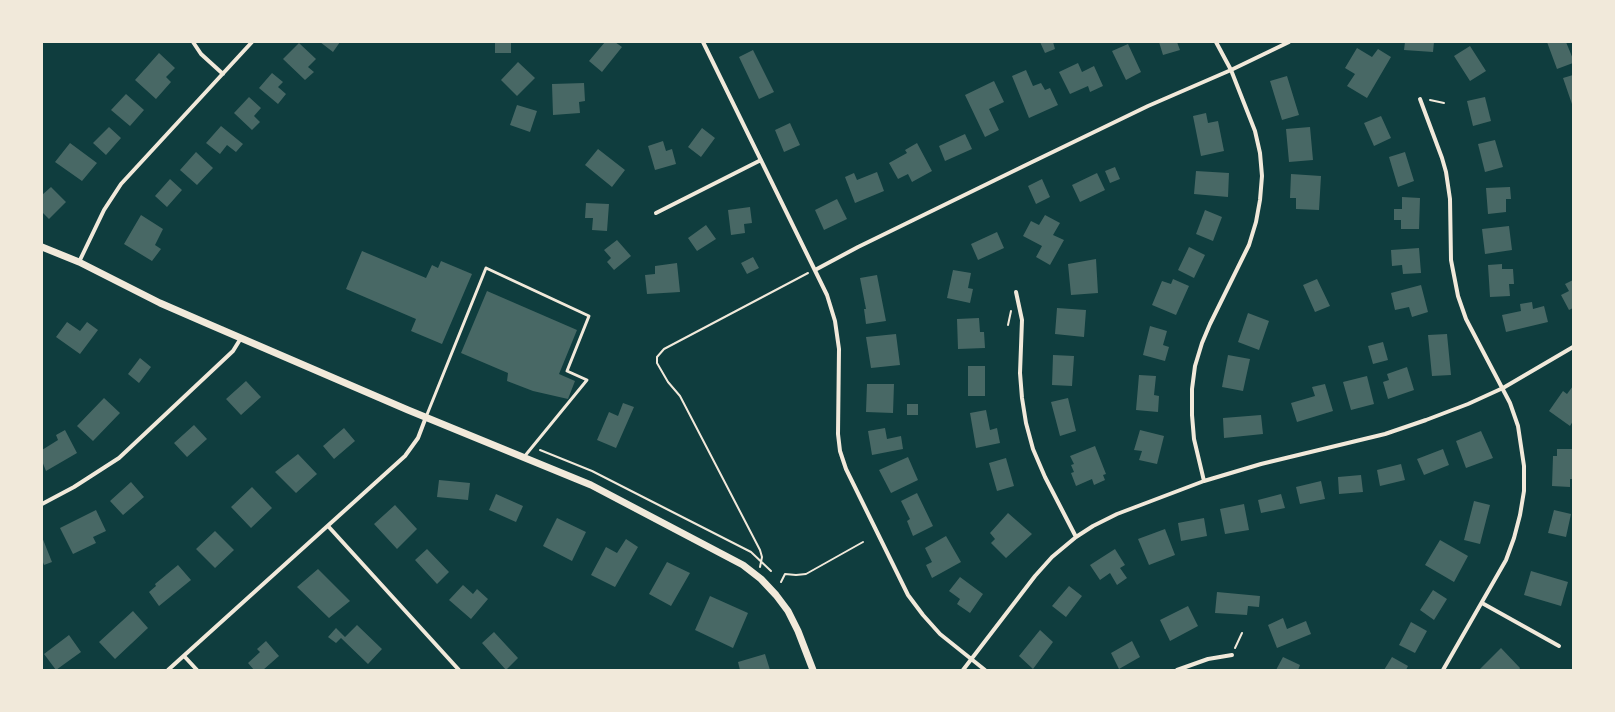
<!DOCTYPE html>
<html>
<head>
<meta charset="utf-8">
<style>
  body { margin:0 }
  #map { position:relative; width:1615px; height:712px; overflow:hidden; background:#0f3d3e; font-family:"Space Grotesk",sans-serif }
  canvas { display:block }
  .frame { position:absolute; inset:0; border:43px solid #f1e9da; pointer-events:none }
</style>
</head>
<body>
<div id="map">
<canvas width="1615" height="712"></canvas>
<div class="frame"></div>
</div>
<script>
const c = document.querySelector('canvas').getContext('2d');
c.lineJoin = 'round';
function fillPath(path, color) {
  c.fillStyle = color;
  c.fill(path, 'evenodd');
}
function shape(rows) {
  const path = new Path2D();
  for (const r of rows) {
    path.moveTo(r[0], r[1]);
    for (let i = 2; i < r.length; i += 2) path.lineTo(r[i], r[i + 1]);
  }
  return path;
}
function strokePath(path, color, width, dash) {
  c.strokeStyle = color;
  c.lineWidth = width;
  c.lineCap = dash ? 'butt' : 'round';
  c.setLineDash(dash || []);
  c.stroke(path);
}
const building = shape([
  [320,42,340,42,333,52],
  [495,42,511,42,511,53,495,53],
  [605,42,615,42,622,47,602,72,589,61],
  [1040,42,1053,42,1055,49,1045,53],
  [1159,42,1177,42,1180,50,1163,55],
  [1405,42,1434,42,1433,52,1404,50],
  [1547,42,1566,42,1573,59,1573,63,1557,69],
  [299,43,316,59,308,67,314,72,305,80,283,59],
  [1128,44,1141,72,1126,80,1112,51],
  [1470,46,1486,71,1470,81,1454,56],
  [1357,48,1372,57,1378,49,1391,57,1367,98,1347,86,1355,74,1345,68],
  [753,50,774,92,759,99,739,57],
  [159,53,175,68,166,77,171,82,156,99,135,80],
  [518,62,535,78,517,96,501,80],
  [1078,63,1082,72,1094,66,1103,86,1090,92,1088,86,1070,94,1059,72],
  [1026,70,1033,86,1041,83,1045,90,1050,88,1058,105,1029,118,1012,76],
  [272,73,283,82,278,87,286,94,278,104,259,88],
  [1573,75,1573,107,1563,78],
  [1287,76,1299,115,1282,120,1270,81],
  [994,81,1004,102,989,109,999,130,985,137,965,95],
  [584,83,585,101,579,102,580,113,553,115,552,84],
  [126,94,144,110,130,126,111,110],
  [249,97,261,108,254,116,260,122,252,130,234,113],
  [1485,97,1491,121,1473,126,1467,101],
  [517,105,537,111,530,132,510,125],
  [1206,113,1208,123,1218,121,1224,151,1201,156,1193,116],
  [1381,116,1391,138,1374,146,1364,123],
  [790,123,800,145,784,152,775,130],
  [221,126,243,144,236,152,227,145,220,154,206,143],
  [109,127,121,138,106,155,93,143],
  [1310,127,1313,160,1289,162,1286,129],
  [702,128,715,138,701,157,688,147],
  [965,134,972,149,945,161,939,146],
  [1495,140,1503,167,1485,172,1478,144],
  [663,141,666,151,672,149,676,164,655,170,648,146],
  [70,143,97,163,82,181,55,162],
  [917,143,932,171,912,182,908,174,898,179,889,163,907,153,905,150],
  [598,149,625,170,612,187,585,165],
  [196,152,213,168,197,185,180,170],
  [1405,152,1414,181,1398,187,1389,157],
  [1115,167,1120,179,1110,183,1105,171],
  [1196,171,1229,173,1228,197,1194,194],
  [877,172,884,191,855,203,845,177,854,173,857,180],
  [1097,173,1105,190,1080,202,1072,185],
  [1291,174,1321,176,1319,210,1296,209,1296,198,1290,198],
  [170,179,182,190,167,207,155,196],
  [1042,179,1050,197,1036,204,1028,186],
  [51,187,66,202,49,219,42,212,42,195],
  [1510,187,1511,199,1506,199,1506,212,1488,214,1486,188],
  [1402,197,1420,198,1419,229,1401,229,1401,220,1394,220,1394,209,1402,209],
  [837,199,847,219,824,230,815,210],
  [586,203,609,204,607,231,592,230,593,218,585,218],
  [750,207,752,223,744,224,745,233,731,235,728,210],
  [1205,210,1222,217,1213,241,1196,234],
  [141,215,163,229,155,245,161,249,152,261,124,244],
  [1045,215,1060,223,1053,235,1064,240,1050,265,1036,257,1042,246,1023,236,1031,221,1039,225],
  [706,225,716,239,697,251,688,238],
  [1509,226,1512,250,1485,254,1482,229],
  [997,232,1004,248,978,260,971,244],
  [617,240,631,256,614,270,607,262,611,258,604,250],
  [1189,247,1205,255,1194,278,1178,270],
  [1419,248,1421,273,1403,274,1402,265,1392,266,1391,250],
  [362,251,426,278,432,265,438,268,441,261,472,274,442,344,411,331,416,319,346,289],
  [753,257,759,268,747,274,741,263],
  [1096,259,1098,293,1071,295,1068,264],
  [677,263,680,292,647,294,645,275,655,274,655,266],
  [1502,264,1502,269,1513,269,1514,284,1509,284,1510,296,1490,297,1488,265],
  [953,270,971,273,968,288,973,289,970,303,947,298],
  [877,275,886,321,866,324,864,309,866,309,860,278],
  [1173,279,1189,286,1176,315,1152,305,1162,281,1171,284],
  [1317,279,1330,306,1315,312,1303,285],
  [1573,280,1573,308,1569,310,1561,295,1569,291,1565,284],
  [1421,285,1428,312,1412,317,1409,307,1395,310,1391,293],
  [487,291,577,330,559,374,575,381,568,399,533,391,507,381,508,373,461,353],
  [1532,302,1533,309,1544,306,1548,322,1506,332,1502,315,1521,311,1520,304],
  [1057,308,1086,310,1084,337,1055,334],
  [1248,313,1269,321,1259,350,1238,342],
  [979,318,980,332,984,332,985,348,958,349,957,319],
  [67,322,80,331,87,322,98,330,80,354,56,337],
  [1150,326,1167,331,1163,345,1169,347,1165,361,1143,355],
  [896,334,900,365,871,368,866,337],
  [1447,334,1451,375,1432,376,1428,335],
  [1383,342,1388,360,1373,364,1368,346],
  [1053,355,1074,356,1072,386,1052,385],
  [1228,355,1250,359,1243,391,1222,387],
  [140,358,151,367,139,383,128,374],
  [968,366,985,366,985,396,968,396],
  [1407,367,1414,390,1388,399,1383,382,1389,380,1387,374],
  [1139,375,1156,376,1154,395,1159,396,1158,412,1136,410],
  [1367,376,1374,404,1351,410,1343,382],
  [246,381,261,397,241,415,226,399],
  [867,384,894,384,893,413,866,412],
  [1325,384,1333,411,1297,422,1291,403,1315,396,1312,387],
  [1573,386,1573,421,1570,426,1549,411,1563,391,1567,394],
  [104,398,120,413,93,441,77,426],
  [1068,398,1076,431,1060,436,1051,402],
  [623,403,634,407,616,448,597,440,609,412,618,416],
  [907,404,918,404,918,415,907,415],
  [986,410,990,430,997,428,1000,443,976,448,970,413],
  [1261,415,1263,434,1224,438,1223,418],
  [194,425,207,439,187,457,174,443],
  [344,428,355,441,334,459,323,446],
  [885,428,887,439,901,436,903,449,872,455,868,431],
  [65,430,77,453,46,471,42,461,42,450,58,440,56,435],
  [1140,430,1164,436,1157,464,1139,460,1142,451,1134,450],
  [1481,431,1493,458,1466,468,1456,441],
  [1095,446,1106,474,1103,475,1105,480,1094,485,1092,479,1076,486,1071,473,1074,472,1071,465,1074,464,1070,456],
  [1443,449,1449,465,1424,475,1417,459],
  [1557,449,1573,449,1573,479,1570,479,1570,487,1552,486,1553,456,1557,456],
  [298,454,317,474,296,493,275,472],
  [908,457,918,480,891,493,879,470],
  [1006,458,1014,486,997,491,989,463],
  [1401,464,1405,480,1380,486,1377,470],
  [1361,475,1363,492,1339,494,1338,477],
  [439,480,470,483,468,500,437,497],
  [1321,481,1325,499,1300,504,1296,487],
  [131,482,144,497,123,515,110,501],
  [252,487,272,508,251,528,231,507],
  [917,493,933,526,913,536,907,521,910,519,901,501],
  [496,494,523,506,516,522,489,510],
  [1281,494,1285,508,1261,513,1258,500],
  [1474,501,1490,505,1480,544,1464,540],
  [1244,504,1249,530,1225,534,1220,509],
  [395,505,417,529,397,549,374,524],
  [96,510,106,531,93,537,96,543,73,554,60,528],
  [1554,510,1571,514,1566,537,1548,533],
  [1008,513,1032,534,1006,558,991,543,995,539,990,533],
  [557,518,586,532,572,561,543,546],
  [1204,518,1207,536,1181,541,1178,523],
  [1165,529,1175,555,1149,565,1138,539],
  [215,531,234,550,215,568,196,549],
  [946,536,961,562,932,578,926,565,932,562,925,548],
  [42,537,52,562,44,565,42,560],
  [626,539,638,547,615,587,591,575,606,547,617,553],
  [1440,540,1468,556,1454,582,1425,565],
  [427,549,449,572,437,584,415,560],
  [1115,549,1125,565,1120,568,1127,578,1117,585,1110,573,1100,580,1090,565],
  [667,562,690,573,671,606,649,594],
  [178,565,191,580,159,606,149,592,156,586,155,584],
  [318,569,350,601,329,618,297,587],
  [1531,571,1568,582,1561,606,1524,595],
  [960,577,983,594,970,613,957,604,960,599,949,591],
  [463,585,473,594,477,589,488,599,471,619,449,600],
  [1069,586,1082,596,1066,617,1052,606],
  [1433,590,1447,599,1434,620,1420,610],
  [1217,592,1260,596,1259,607,1248,606,1247,615,1215,613],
  [710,596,748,613,733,648,695,630],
  [1188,606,1198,626,1170,641,1160,620],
  [133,611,148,628,115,659,99,642],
  [1283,618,1287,629,1306,621,1311,634,1277,648,1268,625],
  [1411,622,1427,631,1415,653,1399,645],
  [357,625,382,649,368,664,341,638,336,643,328,637,336,628,345,637],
  [1040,630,1053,642,1033,669,1019,656],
  [494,632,518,658,506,670,482,643],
  [69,635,81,652,56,670,44,654],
  [266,641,279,656,263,670,254,670,248,663,260,652,257,649],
  [1132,641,1140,657,1119,669,1111,653],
  [1501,648,1520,668,1519,670,1479,670],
  [765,654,770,670,740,670,738,662],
  [1283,657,1300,665,1298,670,1276,670],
  [1392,657,1408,666,1406,670,1384,670]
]);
const path = shape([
  [1430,100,1444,103],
  [1008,325,1011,311],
  [540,450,592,471,751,552,771,571],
  [760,567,762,557,760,550,680,396,668,382,657,363,657,357,664,349,808,273],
  [781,582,785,574,796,575,806,574,863,542],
  [1235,648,1242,633]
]);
const service = shape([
  [426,417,486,268,589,316,567,371,587,380,524,457]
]);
const minor = shape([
  [193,42,201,54,223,74],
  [703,42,827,295,835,321,839,349,838,434,840,451,846,469,908,595,923,615,940,634,985,670],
  [1420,99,1442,158,1446,172,1450,199,1451,260,1458,296,1466,319,1510,403,1518,426,1524,466,1524,491,1520,515,1514,538,1506,560,1443,670],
  [656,213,761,160],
  [79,262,104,210,121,184,252,42],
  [815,270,858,247,1030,163,1148,106,1231,70,1289,42],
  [1016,292,1022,320,1020,373,1022,398,1026,423,1033,449,1045,477,1076,537],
  [1204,481,1194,439,1192,415,1192,389,1195,366,1202,343,1210,324,1249,245,1256,222,1260,200,1262,176,1260,153,1255,131,1231,70,1216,42],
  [42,504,74,487,119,458,233,351,241,338],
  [328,526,459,670],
  [1482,603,1559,646],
  [184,656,197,670],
  [168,670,405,456,418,438,426,417],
  [963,670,1035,576,1052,557,1076,537,1093,526,1117,514,1204,481,1261,464,1385,434,1426,420,1468,404,1503,388,1573,347],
  [1177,670,1208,659,1232,655]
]);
const tertiary = shape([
  [42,247,79,262,160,303,206,323,408,410,591,485,743,565,761,579,776,595,788,611,798,631,813,670]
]);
fillPath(building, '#486865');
strokePath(path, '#f1e9da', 2);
strokePath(service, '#f1e9da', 3);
strokePath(minor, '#f1e9da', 4);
strokePath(tertiary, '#f1e9da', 7);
</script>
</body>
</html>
